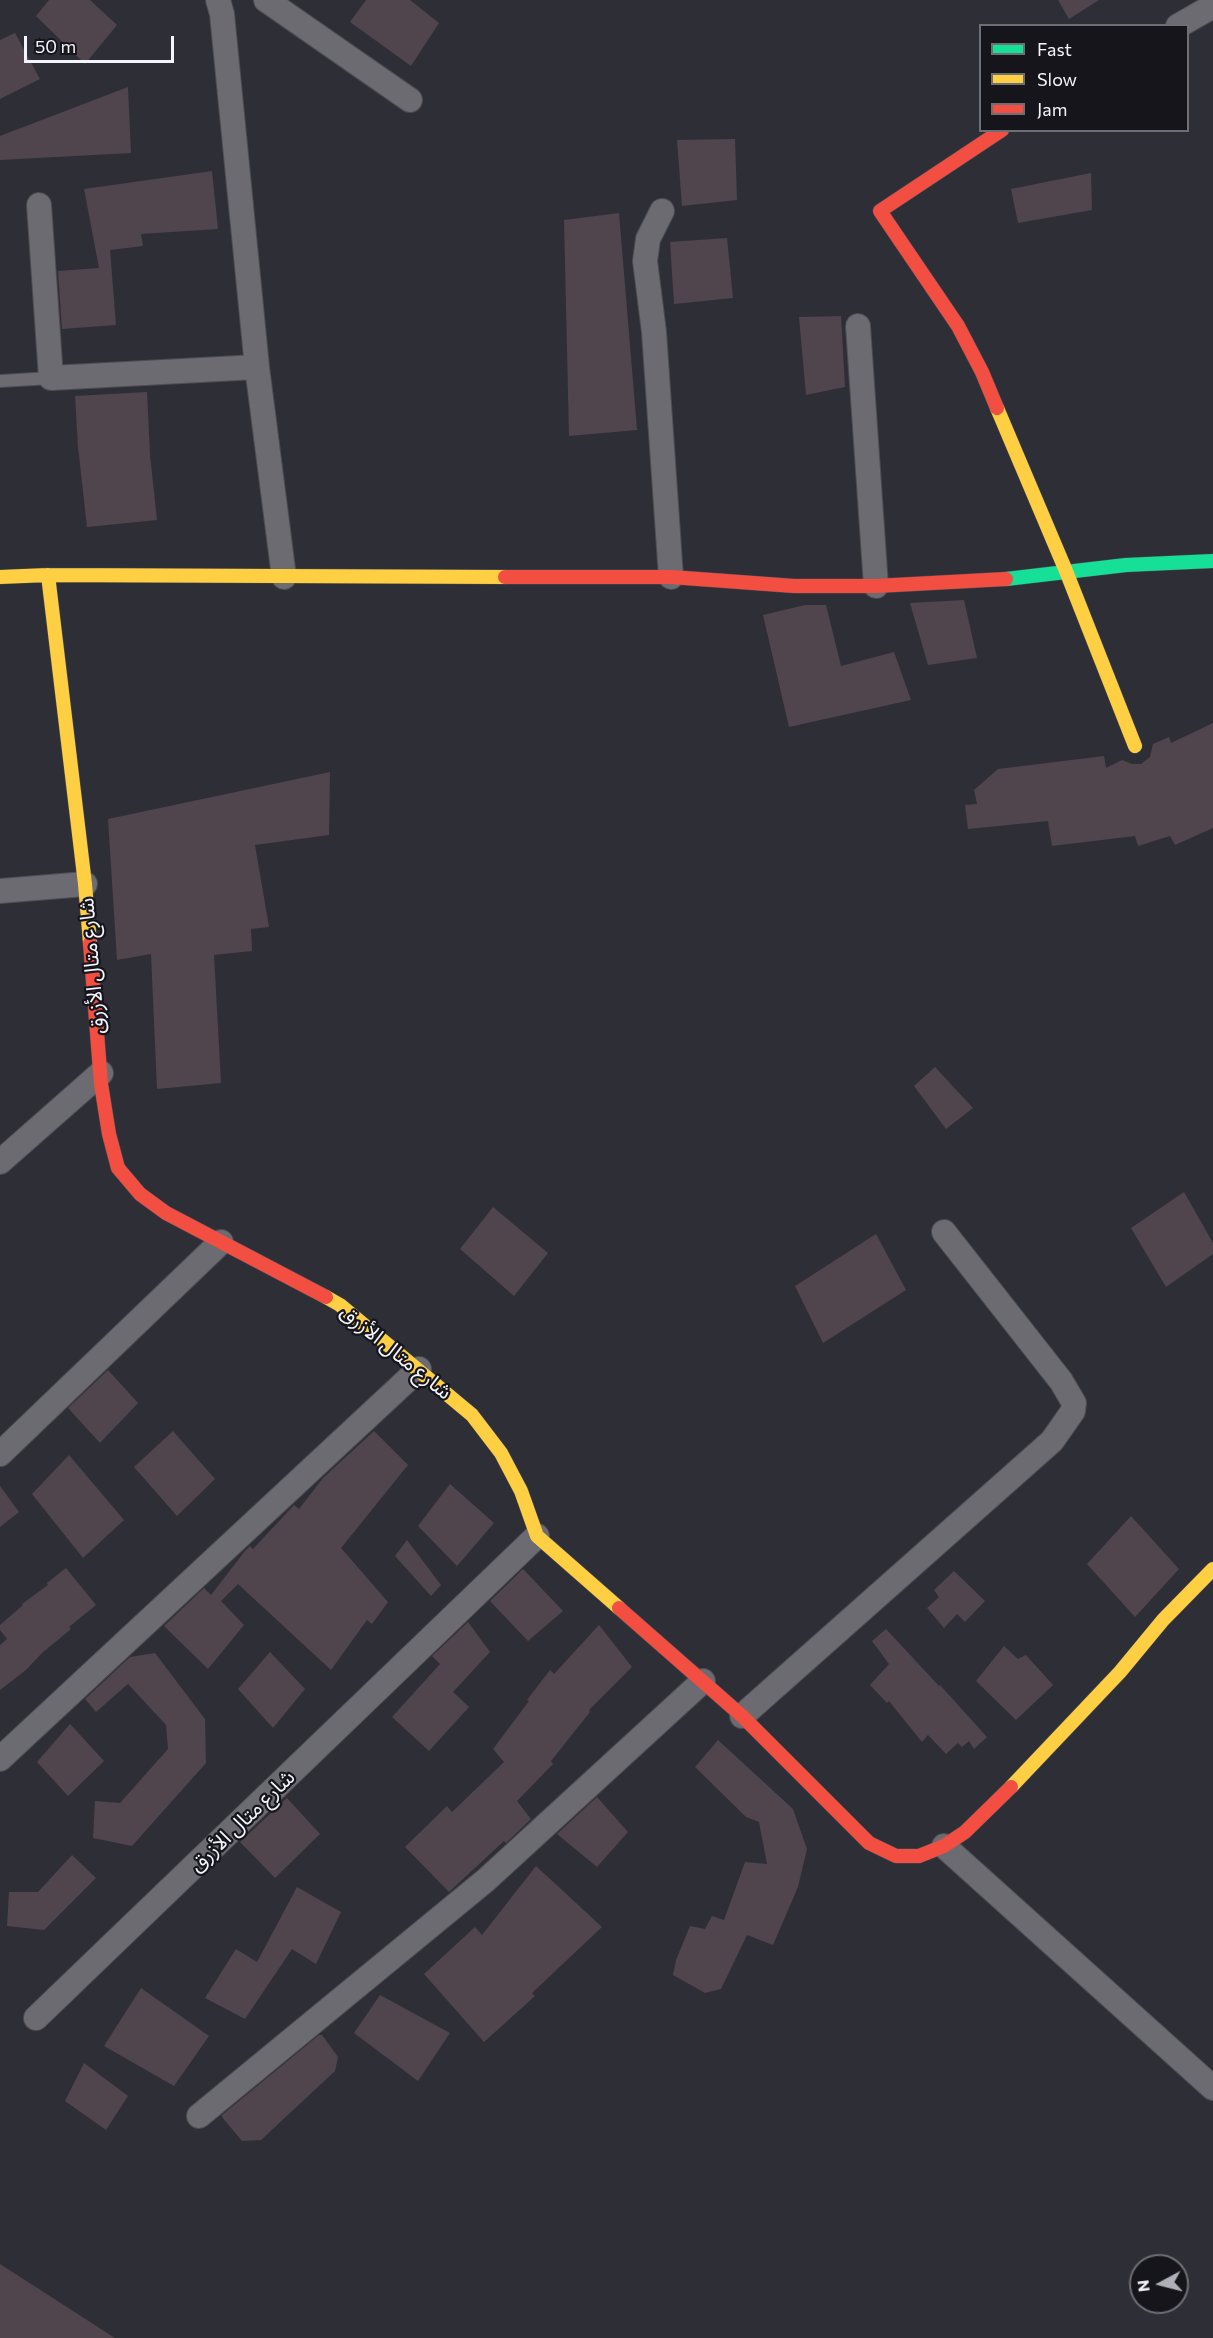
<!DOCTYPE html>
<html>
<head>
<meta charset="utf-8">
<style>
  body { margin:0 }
  #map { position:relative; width:1213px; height:2338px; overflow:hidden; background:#2e2f36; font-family:Commissioner,sans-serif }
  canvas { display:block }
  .legend { position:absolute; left:979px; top:24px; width:210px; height:108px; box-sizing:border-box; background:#15151b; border:2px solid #6e6e75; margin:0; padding:8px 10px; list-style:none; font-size:18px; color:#f3f4fc }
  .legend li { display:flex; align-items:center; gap:12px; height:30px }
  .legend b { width:30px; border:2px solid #6e6e75 }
  .north { position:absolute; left:1129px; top:2254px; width:60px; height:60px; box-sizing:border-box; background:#15151b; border:2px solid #6e6e75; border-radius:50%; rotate:263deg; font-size:16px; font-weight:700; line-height:24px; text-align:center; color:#f3f4fc }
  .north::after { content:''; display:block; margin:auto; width:21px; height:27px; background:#aeafb7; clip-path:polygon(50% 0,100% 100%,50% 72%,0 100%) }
  .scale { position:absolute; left:24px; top:36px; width:150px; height:27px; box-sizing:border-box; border:3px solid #f3f4fc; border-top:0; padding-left:8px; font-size:18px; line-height:21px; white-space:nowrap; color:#f3f4fc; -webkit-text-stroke:4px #15151b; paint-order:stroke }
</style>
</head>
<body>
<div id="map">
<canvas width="1213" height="2338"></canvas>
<ul class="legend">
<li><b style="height:8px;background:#16e098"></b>Fast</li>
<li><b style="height:8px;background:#ffcf43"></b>Slow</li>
<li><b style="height:8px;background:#f24e42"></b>Jam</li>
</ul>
<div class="north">N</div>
<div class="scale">50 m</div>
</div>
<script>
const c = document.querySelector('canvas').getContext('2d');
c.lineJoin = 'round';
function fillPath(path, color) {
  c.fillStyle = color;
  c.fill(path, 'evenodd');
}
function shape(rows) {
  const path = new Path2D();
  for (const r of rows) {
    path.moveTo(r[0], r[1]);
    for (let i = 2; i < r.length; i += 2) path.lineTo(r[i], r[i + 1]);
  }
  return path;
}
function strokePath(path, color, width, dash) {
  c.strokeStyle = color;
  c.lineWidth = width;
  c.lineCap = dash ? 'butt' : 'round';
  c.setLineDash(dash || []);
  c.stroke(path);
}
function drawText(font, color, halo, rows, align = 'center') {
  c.font = font + ' Commissioner,"Noto Sans Arabic",sans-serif';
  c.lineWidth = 4.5;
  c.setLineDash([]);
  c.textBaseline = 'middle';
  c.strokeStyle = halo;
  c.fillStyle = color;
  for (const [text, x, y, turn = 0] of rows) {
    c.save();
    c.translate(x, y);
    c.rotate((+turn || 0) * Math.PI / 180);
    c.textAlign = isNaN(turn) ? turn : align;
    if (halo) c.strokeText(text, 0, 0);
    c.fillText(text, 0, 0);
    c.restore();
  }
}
const building = shape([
  [49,0,90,0,117,25,85,64,36,16],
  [366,0,410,0,439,23,411,66,350,22],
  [1058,0,1099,0,1069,19],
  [15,33,40,79,0,99,0,40],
  [128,87,131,153,0,160,0,136],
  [735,139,737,200,682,206,677,140],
  [212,171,218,229,141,234,143,246,110,250,116,325,62,329,58,271,99,268,84,189],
  [1091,173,1092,210,1018,223,1011,189],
  [619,213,637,430,569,436,564,220],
  [727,238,733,298,674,304,670,242],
  [841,316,845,387,806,395,799,317],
  [147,392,150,455,157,520,87,527,78,447,75,396],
  [964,600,977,658,928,665,910,603],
  [805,605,826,605,841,666,894,652,911,700,789,727,763,615],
  [1213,723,1213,828,1175,845,1170,836,1138,846,1135,836,1052,846,1048,821,968,829,965,805,977,804,974,790,998,769,1104,756,1106,768,1122,760,1132,764,1141,764,1150,757,1153,744,1169,737,1171,743],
  [330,772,329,835,255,845,269,927,251,929,252,951,214,955,221,1083,157,1089,151,954,117,960,108,819],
  [935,1067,973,1108,946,1129,914,1086],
  [1184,1192,1213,1243,1213,1254,1166,1287,1131,1228],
  [493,1207,548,1253,514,1296,460,1249],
  [876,1234,906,1290,823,1343,795,1286],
  [108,1370,138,1403,100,1443,68,1408],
  [173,1431,215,1479,177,1516,134,1467],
  [374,1431,408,1465,341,1548,388,1602,372,1624,367,1620,331,1670,238,1584,221,1601,244,1625,208,1669,164,1626,204,1588,211,1595,245,1551,250,1546,253,1549,294,1505,299,1509,323,1478],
  [69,1455,124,1520,83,1558,32,1494],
  [450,1484,494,1523,457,1566,418,1526],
  [0,1486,19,1512,0,1527],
  [1131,1516,1179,1569,1135,1617,1087,1564],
  [407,1540,441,1585,431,1596,395,1556],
  [66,1568,96,1605,69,1627,71,1629,42,1653,26,1670,0,1690,0,1645,7,1639,0,1630,0,1625,23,1605,22,1604,48,1585,47,1583],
  [523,1569,563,1611,528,1641,490,1601],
  [954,1571,985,1601,965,1622,957,1614,944,1628,927,1608,939,1597,934,1590],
  [468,1622,490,1652,453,1692,469,1707,429,1751,392,1717,440,1664,432,1656],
  [599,1625,632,1667,589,1710,590,1712,551,1761,553,1764,517,1801,531,1819,506,1843,504,1841,449,1892,405,1847,447,1806,452,1812,504,1762,493,1749,529,1701,527,1700,550,1670,554,1674],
  [886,1629,939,1686,940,1685,987,1737,974,1749,969,1741,962,1747,958,1743,946,1754,928,1735,922,1742,889,1701,887,1703,870,1685,889,1664,872,1641],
  [1004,1646,1018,1659,1026,1655,1053,1685,1016,1720,976,1681],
  [270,1652,305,1689,273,1728,238,1689],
  [155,1653,205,1719,206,1763,132,1846,93,1838,95,1801,120,1803,168,1749,166,1725,128,1684,96,1712,85,1699,130,1657],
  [70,1724,104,1761,68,1796,37,1762],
  [718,1740,793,1809,807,1849,798,1887,773,1945,747,1935,721,1989,705,1993,673,1975,676,1960,690,1926,705,1929,712,1916,724,1920,745,1862,767,1864,759,1822,746,1817,695,1767],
  [597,1797,628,1832,597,1867,557,1834],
  [287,1798,320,1834,275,1878,240,1842],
  [72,1855,96,1878,44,1930,7,1926,9,1892,38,1892],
  [536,1866,602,1927,532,1993,535,1996,484,2042,424,1974,475,1927,482,1935],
  [297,1887,341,1912,316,1964,292,1949,245,2019,205,1998,236,1949,257,1962],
  [141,1988,209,2036,174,2086,104,2046],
  [380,1995,450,2033,418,2081,354,2033],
  [319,2035,322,2035,338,2057,335,2071,261,2140,242,2141,222,2117,222,2115],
  [84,2063,128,2096,106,2130,65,2101],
  [0,2264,115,2338,0,2338]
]);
const lane = shape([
  [0,381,51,378]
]);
const street = shape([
  [218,0,222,14,257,367,284,577],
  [266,0,410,100],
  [1178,26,1213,6],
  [39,205,51,378,257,367],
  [662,211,648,239,645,261,654,332,671,577],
  [858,326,876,586],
  [0,891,85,884],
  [0,1162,101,1073],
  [0,1454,221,1242],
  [742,1716,1052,1441,1073,1411,1074,1403,1061,1381,944,1232],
  [0,1759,419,1369],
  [944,1846,1213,2088],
  [36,2018,537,1536],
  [199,2116,486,1880,703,1681]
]);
const fast = shape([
  [1006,579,1126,565,1213,561]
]);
const slow = shape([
  [997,408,1066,571,1135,746],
  [48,575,85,884,90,943],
  [0,577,48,575,505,577],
  [326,1297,340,1305,472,1415,501,1453,521,1491,537,1536,619,1608],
  [1011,1787,1120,1672,1163,1620,1213,1569]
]);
const jam = shape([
  [997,408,982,372,958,326,880,211,1002,130],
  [505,577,671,577,794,586,876,586,1006,579],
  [90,943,101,1084,109,1134,118,1168,140,1194,166,1213,326,1297],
  [619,1608,742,1716,869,1843,896,1856,919,1856,944,1846,965,1832,1011,1787]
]);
const streetNames = [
  ["شارع متال الأزرق",92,966,-95],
  ["شارع متال الأزرق",396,1352,39],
  ["شارع متال الأزرق",242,1821,-44]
];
fillPath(building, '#50444d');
strokePath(lane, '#4c4c52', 14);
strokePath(street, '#4c4c52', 26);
strokePath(fast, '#4c4c52', 15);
strokePath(slow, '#4c4c52', 15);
strokePath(jam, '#4c4c52', 15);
strokePath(lane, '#6b6b71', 12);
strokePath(street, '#6b6b71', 24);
strokePath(fast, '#16e098', 14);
strokePath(slow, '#ffcf43', 14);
strokePath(jam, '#f24e42', 14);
drawText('21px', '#f3f4fc', '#15151b', streetNames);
</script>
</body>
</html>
